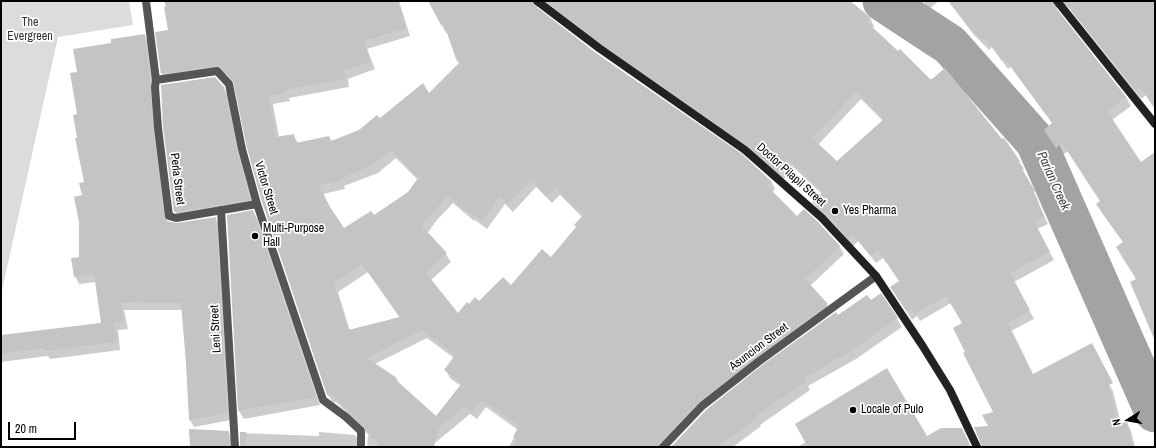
<!DOCTYPE html>
<html>
<head>
<meta charset="utf-8">
<style>
  body { margin:0 }
  #map { position:relative; width:1156px; height:448px; overflow:hidden; background:#fff; font-family:"Archivo Narrow",sans-serif }
  canvas { display:block }
  .frame { position:absolute; inset:0; border:2px solid #000; pointer-events:none }
  .north { position:absolute; left:1108px; top:400px; width:40px; height:40px; -webkit-text-stroke:3px #fff; paint-order:stroke; rotate:259deg; font-size:11px; font-weight:700; line-height:16px; text-align:center; color:#000 }
  .north::after { content:''; display:block; margin:auto; width:14px; height:18px; background:#000; clip-path:polygon(50% 0,100% 100%,50% 72%,0 100%) }
  .scale { position:absolute; left:8px; top:422px; width:68px; height:18px; box-sizing:border-box; border:2px solid #000; border-top:0; padding-left:5px; font-size:12px; line-height:14px; white-space:nowrap; color:#000; -webkit-text-stroke:3px #fff; paint-order:stroke }
</style>
</head>
<body>
<div id="map">
<canvas width="1156" height="448"></canvas>
<div class="frame"></div>
<div class="north">N</div>
<div class="scale">20 m</div>
</div>
<script>
const c = document.querySelector('canvas').getContext('2d');
c.lineJoin = 'round';
function fillPath(path, color) {
  c.fillStyle = color;
  c.fill(path, 'evenodd');
}
function shape(rows) {
  const path = new Path2D();
  for (const r of rows) {
    path.moveTo(r[0], r[1]);
    for (let i = 2; i < r.length; i += 2) path.lineTo(r[i], r[i + 1]);
  }
  return path;
}
function strokePath(path, color, width, dash) {
  c.strokeStyle = color;
  c.lineWidth = width;
  c.lineCap = dash ? 'butt' : 'round';
  c.setLineDash(dash || []);
  c.stroke(path);
}
function drawText(font, color, halo, rows, align = 'center') {
  c.font = font + ' "Archivo Narrow",sans-serif';
  c.lineWidth = 3.5;
  c.setLineDash([]);
  c.textBaseline = 'middle';
  c.strokeStyle = halo;
  c.fillStyle = color;
  for (const [text, x, y, turn = 0] of rows) {
    c.save();
    c.translate(x, y);
    c.rotate((+turn || 0) * Math.PI / 180);
    c.textAlign = isNaN(turn) ? turn : align;
    if (halo) c.strokeText(text, 0, 0);
    c.fillText(text, 0, 0);
    c.restore();
  }
}
const green = shape([
  [1,1,129,1,133,25,58,37,1,295]
]);
const shadow = shape([
  [166,1,399,1,410,36,367,49,375,69,348,79,349,87,289,98,290,101,273,104,279,137,293,135,298,143,329,137,332,142,360,131,429,95,460,63,448,32,446,33,429,1,848,1,870,18,874,26,872,28,1019,161,1024,169,1022,170,1038,200,1037,201,1048,224,1037,229,1054,260,1014,282,1034,319,1011,331,1033,375,1108,383,1113,391,1121,424,1127,423,1131,431,1135,447,983,447,995,412,967,352,963,323,951,303,920,321,917,316,912,320,896,295,900,281,883,258,876,263,858,241,853,246,832,222,818,210,813,202,822,194,794,168,783,180,543,3,537,6,536,9,595,53,771,181,775,189,772,193,797,218,839,246,844,254,810,286,827,305,832,313,759,366,703,410,668,447,509,447,518,430,486,407,477,419,470,414,430,447,367,447,368,435,371,436,336,402,333,403,328,395,235,84,227,75,222,73,166,82,162,73,169,31],
  [861,99,883,121,837,162,818,145],
  [396,158,418,180,409,193,373,217,344,229,332,211,323,194,345,189,344,186,378,173],
  [536,187,552,203,560,195,582,217,577,228,551,259,511,286,479,302,469,305,458,315,431,280,451,262,446,254,427,234,436,221,453,203,474,221,475,220,487,229,505,204,513,212],
  [368,272,400,318,350,331,338,292],
  [427,338,454,358,446,370,450,378,461,386,437,417,400,385,396,378,375,364],
  [923,1,939,1,929,9],
  [948,1,1155,1,1155,108,1146,95,1141,99,1067,6,1062,4,1058,6,1056,10,1126,97,1131,106,1112,120,1141,163,1155,153,1155,338,1137,280,1124,243,1102,213,1101,202,1068,151,1062,156,1050,139,1053,124,1011,67,1008,69,992,47,989,50,974,35],
  [144,35,148,42,154,88,156,137,167,222,177,224,215,218,220,225,231,420,194,427,190,420,187,363,183,310,124,310,128,329,118,330,120,350,50,359,48,356,1,362,1,336,102,323,96,282,79,284,75,276,80,258,85,182,78,139,78,73,112,44],
  [223,87,228,96,254,208,180,219,175,211],
  [253,211,258,220,320,405,244,419,239,411],
  [881,294,902,327,856,359,808,386,810,390,760,425,761,426,733,447,672,447,838,316,871,301],
  [228,432,233,440,233,447,190,447],
  [319,432,355,435,360,443,360,447,241,447,241,433,319,436],
  [927,438,971,447,797,447,806,442]
]);
const river = shape([
  [883,1,950,45,1036,142,1155,412]
]);
const building = shape([
  [164,1,190,1,190,4,204,1,398,1,406,28,364,41,371,61,344,71,345,79,285,90,286,92,269,96,276,137,294,134,296,143,329,136,331,141,359,130,377,115,380,118,423,83,429,93,459,63,456,59,444,24,441,25,428,1,532,1,534,5,596,53,742,154,771,181,767,186,797,216,804,209,818,222,840,246,805,279,828,304,755,358,699,402,659,443,658,447,514,447,517,440,513,437,519,426,481,400,472,412,465,406,439,428,434,447,381,447,366,432,365,427,331,394,327,395,262,202,247,148,233,81,221,67,217,66,161,74,155,32,168,30,164,7,166,6],
  [391,150,418,178,408,192,374,215,371,211,344,228,330,207,319,185,341,181,341,178,373,165],
  [531,180,547,196,555,188,583,215,574,225,576,227,551,257,542,249,511,285,503,277,479,301,475,297,469,304,467,302,458,313,426,273,447,253,422,226,432,213,448,196,469,213,470,212,482,221,500,196,508,204],
  [362,264,400,317,348,330,334,283],
  [422,330,455,355,444,370,462,383,436,416,396,380,397,378,367,358],
  [546,1,850,1,870,17,867,22,898,51,900,49,930,79,932,79,945,68,1002,139,1004,138,1020,161,1018,162,1035,191,1034,192,1044,216,1034,221,1050,252,1010,273,1030,310,1008,323,1033,374,1092,343,1113,383,1109,385,1118,424,1127,422,1133,447,982,447,974,427,988,426,982,415,993,412,963,353,965,352,953,328,962,323,946,296,915,314,912,309,907,312,890,287,899,281,878,250,871,256,853,234,848,238,826,214,812,202,823,192,788,160,778,172,748,146,602,44],
  [856,92,884,119,837,161,812,138],
  [949,1,1052,1,1053,4,1126,97,1107,111,1141,162,1155,152,1155,341,1130,282,1136,279,1116,247,1123,242,1096,204,1100,201,1062,143,1056,148,1044,130,1052,123,1005,59,1002,61,986,39,983,41,968,26],
  [1064,1,1155,1,1155,109,1140,87,1135,90],
  [145,34,150,80,150,87,153,128,164,217,167,221,177,223,216,217,227,413,189,420,186,363,181,303,121,302,124,321,114,323,117,342,44,351,44,348,1,354,1,335,101,323,94,274,74,277,71,258,79,257,79,222,74,197,82,195,79,183,84,182,75,138,77,138,73,115,77,114,70,73,77,72,73,49,111,43,111,39],
  [215,77,224,87,237,150,250,200,176,212,174,212,163,127,161,85],
  [253,210,316,397,238,411,227,215],
  [881,293,898,318,851,351,804,378,806,382,756,416,757,418,718,447,671,447,706,410,761,366,836,312,838,315,867,295,871,300],
  [887,368,927,436,941,428,962,428,971,447,808,447,795,424],
  [189,429,229,431,229,447,190,447],
  [240,432,246,432,245,447,240,447]
]);
const street = shape([
  [146,1,156,80,155,87,158,128,169,216,176,218,257,204],
  [156,80,217,71,229,84,242,149,257,204,323,400,346,417,361,431,361,447],
  [221,210,235,447],
  [663,447,702,406,758,362,876,276]
]);
const secondary = shape([
  [537,1,599,48,745,150,822,218,876,276,922,345,950,390,977,447],
  [1057,1,1155,124]
]);
const markers = [
  [835,211,4,"#000"],
  [255,236,4,"#000"],
  [853,410,4,"#000"]
];
const parkNames = [
  ["The",30,23],
  ["Evergreen",30,37]
];
const streetNames = [
  ["Doctor Pilapil Street",791,175,42],
  ["Perla Street",177,179,83],
  ["Victor Street",266,188,73],
  ["Leni Street",216,329,-93],
  ["Asuncion Street",759,347,-37]
];
const poiNames = [
  ["Yes Pharma",843,211],
  ["Multi-Purpose",263,229],
  ["Hall",263,243],
  ["Locale of Pulo",861,410]
];
const waterNames = [
  ["Parian Creek",1053,181,66]
];
fillPath(green, '#dcdcdc');
fillPath(shadow, '#0003');
strokePath(river, '#a3a3a3', 41);
fillPath(building, '#c4c4c4');
strokePath(street, '#555', 8);
strokePath(secondary, '#222', 8);
for (const [x, y, r, color] of markers) {
  const dot = new Path2D();
  dot.arc(x, y, r, 0, 2 * Math.PI);
  c.fillStyle = color;
  c.fill(dot);
  strokePath(dot, '#fff', 1.5);
}
drawText('12px', '#333', '#fff', parkNames);
drawText('12px', '#000', '#fff', streetNames);
drawText('12px', '#000', '#fff', poiNames, 'left');
drawText('italic 13px', '#444', '#fff', waterNames);
</script>
</body>
</html>
